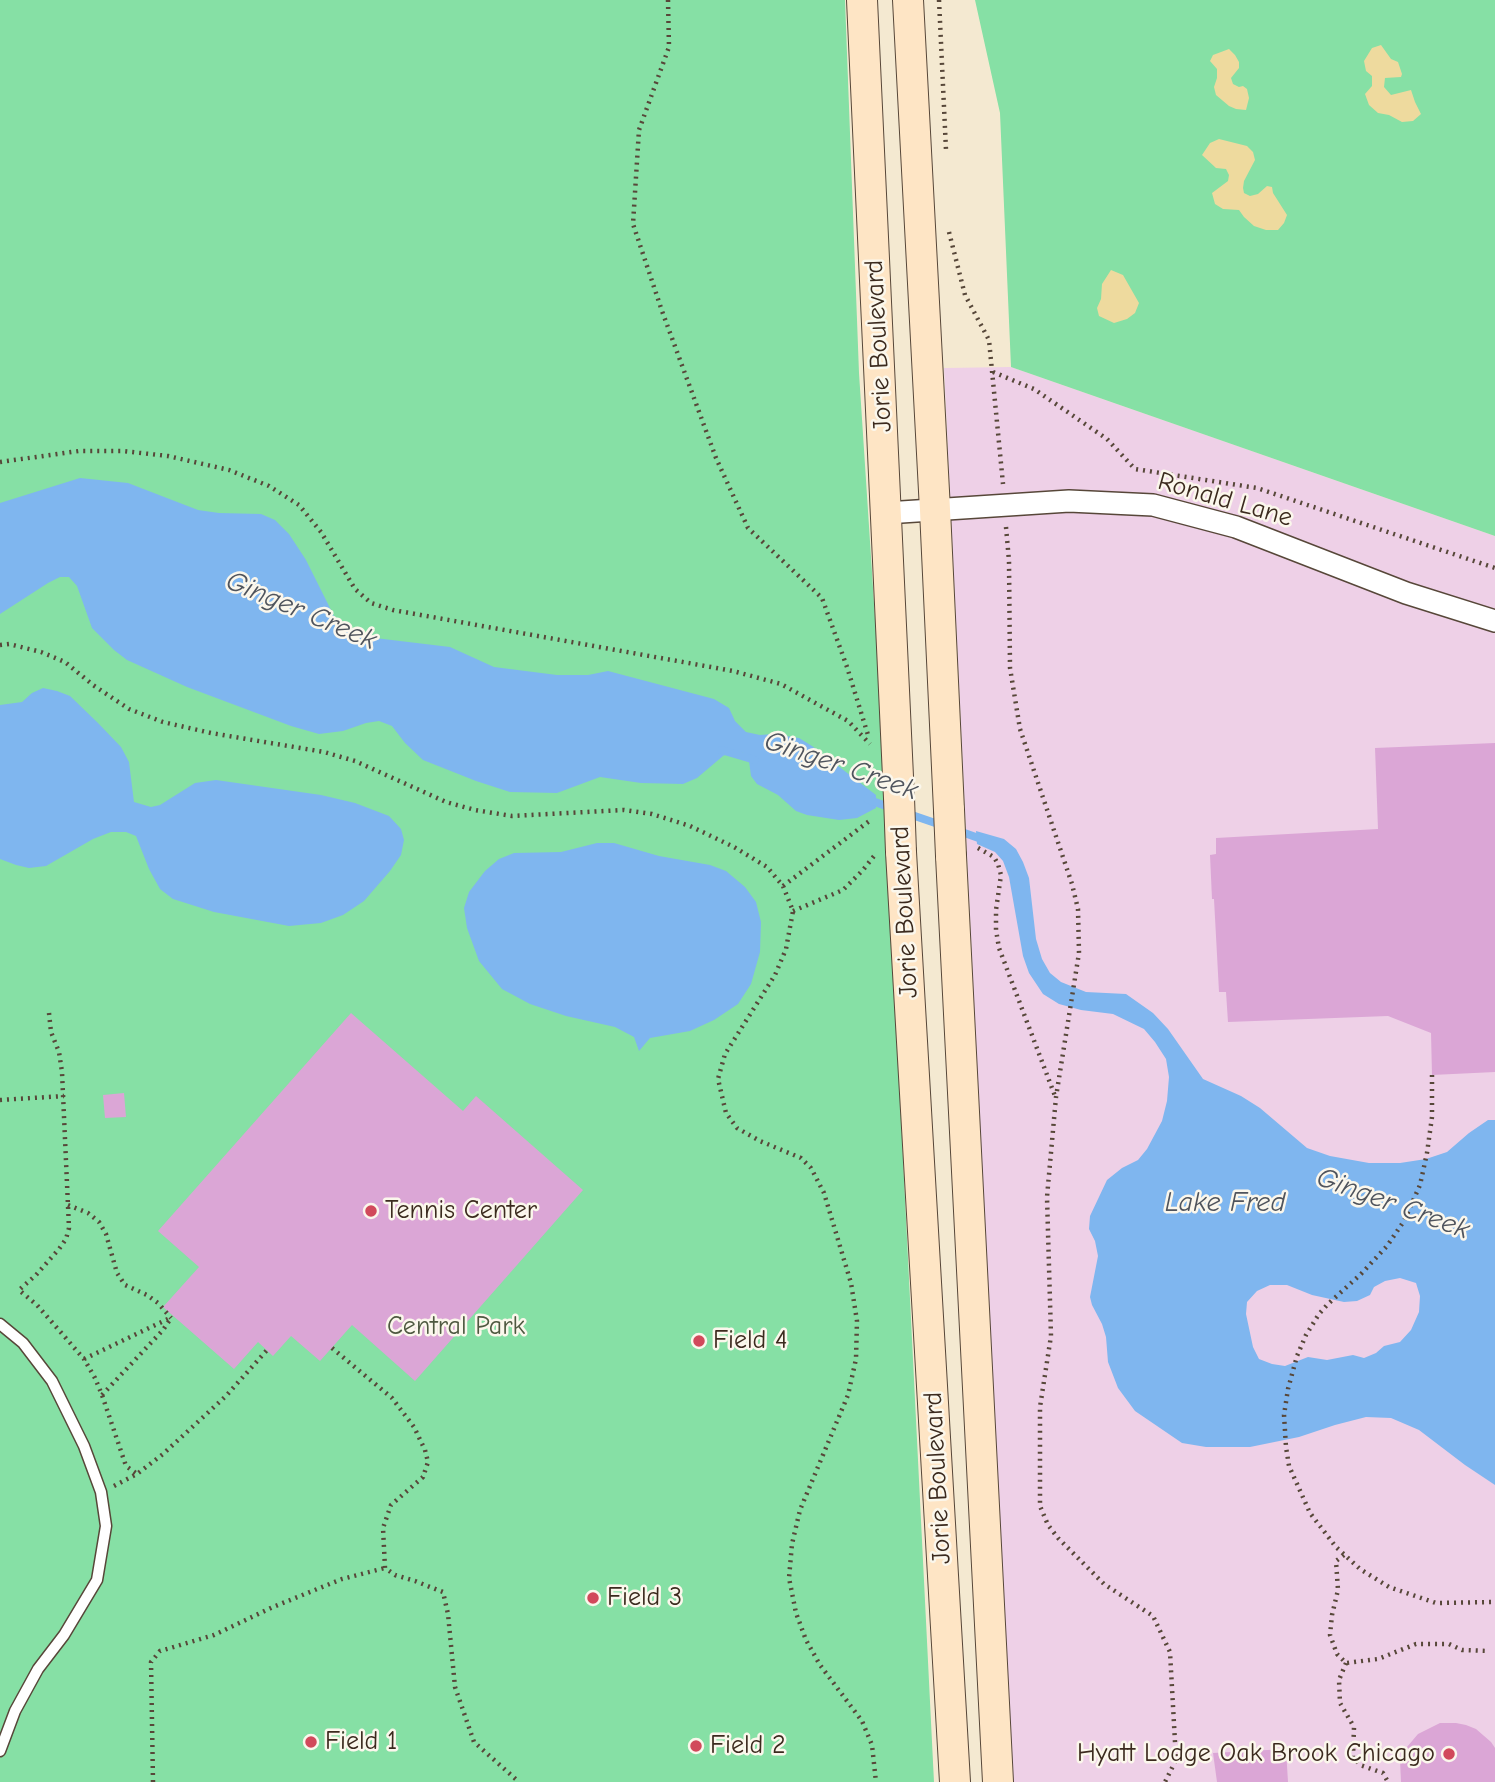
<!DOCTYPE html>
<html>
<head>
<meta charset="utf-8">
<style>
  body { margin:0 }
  canvas { display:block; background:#f4e9d1 }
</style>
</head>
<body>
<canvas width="1495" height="1782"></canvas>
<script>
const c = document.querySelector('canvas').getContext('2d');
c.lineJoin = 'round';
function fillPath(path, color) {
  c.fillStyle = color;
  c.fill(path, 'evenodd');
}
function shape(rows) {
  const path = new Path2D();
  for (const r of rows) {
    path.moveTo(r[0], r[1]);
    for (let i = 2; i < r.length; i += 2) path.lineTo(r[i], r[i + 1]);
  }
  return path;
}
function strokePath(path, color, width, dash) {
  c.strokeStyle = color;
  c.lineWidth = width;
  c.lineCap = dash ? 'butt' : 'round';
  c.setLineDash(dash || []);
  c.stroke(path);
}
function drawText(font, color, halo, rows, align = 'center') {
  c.font = font + ' "Comic Neue",sans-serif';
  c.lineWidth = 5;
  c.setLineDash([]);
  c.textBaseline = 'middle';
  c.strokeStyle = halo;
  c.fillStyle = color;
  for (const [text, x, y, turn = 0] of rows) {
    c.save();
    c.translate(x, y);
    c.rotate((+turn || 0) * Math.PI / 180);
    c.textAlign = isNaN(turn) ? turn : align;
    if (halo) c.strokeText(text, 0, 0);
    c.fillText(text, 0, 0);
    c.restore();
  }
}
const built = shape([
  [1011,367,1495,536,1495,1782,1011,1782,944,368]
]);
const green = shape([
  [0,0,845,0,859,373,880,695,934,1782,0,1782],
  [975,0,1495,0,1495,536,1011,367,1000,113]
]);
const sand = shape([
  [1381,45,1391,59,1398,62,1402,74,1401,77,1385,78,1384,87,1391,95,1411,90,1415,102,1421,114,1413,121,1402,122,1389,115,1378,113,1369,105,1365,94,1372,86,1372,76,1366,71,1364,61,1372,48],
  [1229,49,1235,55,1239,62,1239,68,1231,78,1233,84,1239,87,1243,86,1247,89,1249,98,1246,110,1236,109,1229,106,1216,95,1214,87,1217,78,1217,69,1210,61,1213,55],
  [1219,139,1247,146,1253,152,1255,160,1244,181,1243,188,1244,193,1250,196,1258,194,1267,186,1272,187,1273,193,1287,215,1284,223,1278,230,1266,230,1254,226,1244,217,1239,210,1223,209,1215,204,1212,193,1228,181,1229,175,1226,169,1216,168,1202,155,1210,143],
  [1111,270,1123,275,1139,303,1135,313,1127,319,1114,323,1099,316,1097,308,1101,299,1102,284]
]);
const water = shape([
  [80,478,128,483,198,510,219,513,261,514,275,520,289,534,306,560,334,616,351,628,375,638,450,647,494,667,557,675,588,675,608,671,714,699,729,708,735,721,746,732,760,735,773,734,799,738,812,746,876,795,876,808,857,818,839,820,807,815,796,811,778,795,757,784,751,776,749,761,744,753,733,751,723,756,697,778,683,784,641,783,600,777,557,793,510,792,476,781,423,760,405,743,392,726,379,721,366,723,343,731,319,734,291,726,187,687,127,660,114,650,92,628,77,586,69,577,60,577,48,583,0,614,0,503],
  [43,688,57,691,70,696,98,723,121,747,129,762,134,802,151,807,160,805,195,783,216,780,321,795,355,803,389,816,401,829,404,840,401,855,390,871,364,901,343,915,321,923,289,926,214,912,173,899,160,889,149,869,136,836,126,832,111,832,93,839,46,866,29,868,16,865,0,859,0,705,22,702,32,693],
  [976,831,1004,839,1016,849,1023,862,1029,878,1036,939,1042,959,1050,973,1061,982,1086,992,1126,994,1153,1013,1168,1029,1203,1079,1241,1096,1260,1108,1307,1148,1330,1156,1369,1163,1400,1163,1426,1159,1447,1152,1469,1133,1488,1120,1495,1120,1495,1485,1465,1465,1419,1430,1391,1418,1366,1417,1335,1425,1299,1437,1250,1447,1206,1447,1182,1443,1135,1411,1118,1388,1108,1362,1106,1337,1102,1324,1092,1305,1090,1297,1098,1256,1095,1241,1089,1229,1090,1216,1107,1180,1122,1168,1138,1160,1147,1149,1162,1121,1167,1101,1169,1077,1166,1059,1155,1042,1144,1029,1113,1014,1081,1010,1059,1004,1043,994,1029,973,1023,956,1009,877,1003,861,995,852,977,844],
  [1400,1278,1416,1283,1420,1296,1419,1312,1411,1330,1400,1342,1384,1346,1376,1353,1364,1358,1353,1355,1327,1360,1308,1357,1285,1366,1272,1364,1259,1359,1253,1347,1246,1314,1247,1302,1257,1291,1270,1285,1287,1285,1312,1295,1344,1302,1357,1301,1370,1295,1374,1287,1385,1281],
  [597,843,614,843,659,856,710,865,726,871,745,887,756,902,761,922,760,952,751,984,738,1004,714,1020,690,1031,650,1038,639,1051,634,1037,615,1027,566,1016,530,1004,502,989,479,961,467,928,464,908,469,892,485,871,499,859,514,853,561,852]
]);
const stream = shape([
  [721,750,755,760],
  [867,799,894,809],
  [906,813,944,826],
  [956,830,987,841]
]);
const building = shape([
  [1495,743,1495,1072,1432,1075,1431,1033,1388,1016,1228,1022,1226,992,1219,992,1214,899,1212,899,1210,855,1216,854,1216,838,1378,829,1375,748],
  [351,1013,463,1111,476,1096,583,1190,415,1381,352,1325,320,1361,291,1336,273,1356,258,1342,234,1369,163,1307,199,1267,158,1231],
  [124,1093,126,1117,105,1118,103,1095],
  [1440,1723,1456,1723,1466,1725,1476,1729,1491,1742,1495,1748,1495,1782,1401,1782,1400,1760,1407,1747,1418,1734],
  [1286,1749,1288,1782,1217,1782,1213,1753]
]);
const path = shape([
  [668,0,669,47,639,130,633,224,662,311,716,458,748,528,822,598,847,667,868,735],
  [939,0,946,150],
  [949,232,965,295,989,340,1003,484],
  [993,372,1034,389,1107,439,1135,469,1257,488,1495,568],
  [0,462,79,451,122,451,168,456,229,470,269,486,299,505,321,532,355,589,371,603,393,610,733,671,781,684,848,721,870,744],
  [1006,527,1009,561,1010,668,1020,729,1072,884,1078,909,1079,953,1056,1097,1047,1197,1051,1336,1040,1407,1040,1506,1048,1525,1058,1538,1104,1584,1153,1616,1170,1652,1176,1760,1165,1782],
  [0,645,9,644,41,652,65,662,93,685,129,709,163,722,211,733,324,752,355,761,446,802,475,810,512,816,624,810,652,814,690,826,734,847,767,867,783,886,793,911,786,949,775,975,725,1054,718,1079,726,1113,737,1128,760,1141,801,1158,811,1168,824,1193,851,1283,857,1321,856,1359,848,1395,800,1510,792,1544,789,1578,796,1613,806,1640,820,1665,862,1721,872,1745,876,1782],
  [978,848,994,857,998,864,1001,875,996,910,996,930,999,948,1055,1096],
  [783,886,872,819],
  [793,911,843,890,863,870,874,856],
  [49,1013,51,1032,59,1052,62,1072,69,1228,66,1239,59,1249,36,1275,19,1290,37,1305,84,1359,95,1378,102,1395,126,1466,137,1474],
  [1432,1075,1432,1117,1427,1153,1420,1185,1404,1221,1387,1246,1361,1274,1328,1304,1319,1314,1306,1335,1297,1356,1288,1389,1284,1415,1286,1447,1289,1466,1310,1513,1336,1547,1360,1569,1389,1587,1436,1603,1495,1602],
  [0,1100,64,1096],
  [68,1205,88,1213,99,1222,106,1234,117,1273,125,1285,147,1295,158,1303,171,1318],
  [332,1348,392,1398,414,1427,425,1450,428,1462,423,1477,391,1505,383,1528,385,1568,395,1575,415,1581,443,1592,448,1614,455,1687,474,1742,519,1782],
  [84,1359,170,1318],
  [102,1395,163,1330,171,1318],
  [114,1486,137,1474,163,1454,226,1396,267,1350],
  [1344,1555,1336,1561,1338,1590,1332,1615,1330,1635,1337,1654,1346,1663,1378,1659,1416,1644,1449,1644,1462,1650,1488,1651],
  [1346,1663,1339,1680,1340,1703,1354,1727,1353,1757,1360,1765,1383,1773,1388,1782],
  [153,1782,151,1662,160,1651,214,1635,273,1607,342,1579,385,1568]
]);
const lane = shape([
  [0,1324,23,1343,52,1381,84,1446,101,1492,106,1526,97,1580,64,1635,38,1669,15,1711,0,1751]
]);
const street = shape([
  [886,513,1069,501,1153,505,1236,527,1406,593,1495,621]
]);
const secondary = shape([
  [862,0,899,798],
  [908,0,935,510,949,810],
  [901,852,955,1782],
  [951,856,998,1782]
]);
const secondaryBridge = shape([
  [899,798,901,852],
  [949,810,951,856]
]);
const markers = [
  [371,1211,7,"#d1495b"],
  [699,1341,7,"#d1495b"],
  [593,1598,7,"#d1495b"],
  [311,1742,7,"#d1495b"],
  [696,1746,7,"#d1495b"],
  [1449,1754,7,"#d1495b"]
];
const streetNames = [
  ["Jorie Boulevard",879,346,-93],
  ["Ronald Lane",1225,500,16],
  ["Jorie Boulevard",905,912,-93],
  ["Jorie Boulevard",938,1478,-93]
];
const poiNames = [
  ["Tennis Center",385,1211],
  ["Field 4",713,1341],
  ["Field 3",607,1598],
  ["Field 1",325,1742],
  ["Field 2",710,1746],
  ["Hyatt Lodge Oak Brook Chicago",1435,1754,"right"]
];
const parkNames = [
  ["Central Park",456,1327]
];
const waterNames = [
  ["Ginger Creek",301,611,23],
  ["Ginger Creek",841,766,19],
  ["Lake Fred",1225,1203],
  ["Ginger Creek",1393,1204,20]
];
fillPath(built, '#eed0e7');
fillPath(green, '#86e0a5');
fillPath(sand, '#eeda9e');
fillPath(water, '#7fb6ef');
strokePath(stream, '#7fb6ef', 8);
fillPath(building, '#dba6d6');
strokePath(lane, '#574739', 13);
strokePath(street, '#574739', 24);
strokePath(secondary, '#574739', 32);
strokePath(path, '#574739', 4.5, [2, 5]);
strokePath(lane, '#fff', 10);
strokePath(street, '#fff', 21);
strokePath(secondary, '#fee5c5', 30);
strokePath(secondaryBridge, '#574739', 32, []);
strokePath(secondaryBridge, '#fee5c5', 30);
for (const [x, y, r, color] of markers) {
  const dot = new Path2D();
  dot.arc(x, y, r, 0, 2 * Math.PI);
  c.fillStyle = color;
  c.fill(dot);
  strokePath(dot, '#fbf7ec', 2.5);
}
drawText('26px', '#3b2a1e', '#fbf7ec', streetNames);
drawText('26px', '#3b2a1e', '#fbf7ec', poiNames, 'left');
drawText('26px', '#4e5840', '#fbf7ec', parkNames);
drawText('italic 28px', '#4f545d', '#fbf7ec', waterNames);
</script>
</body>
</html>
